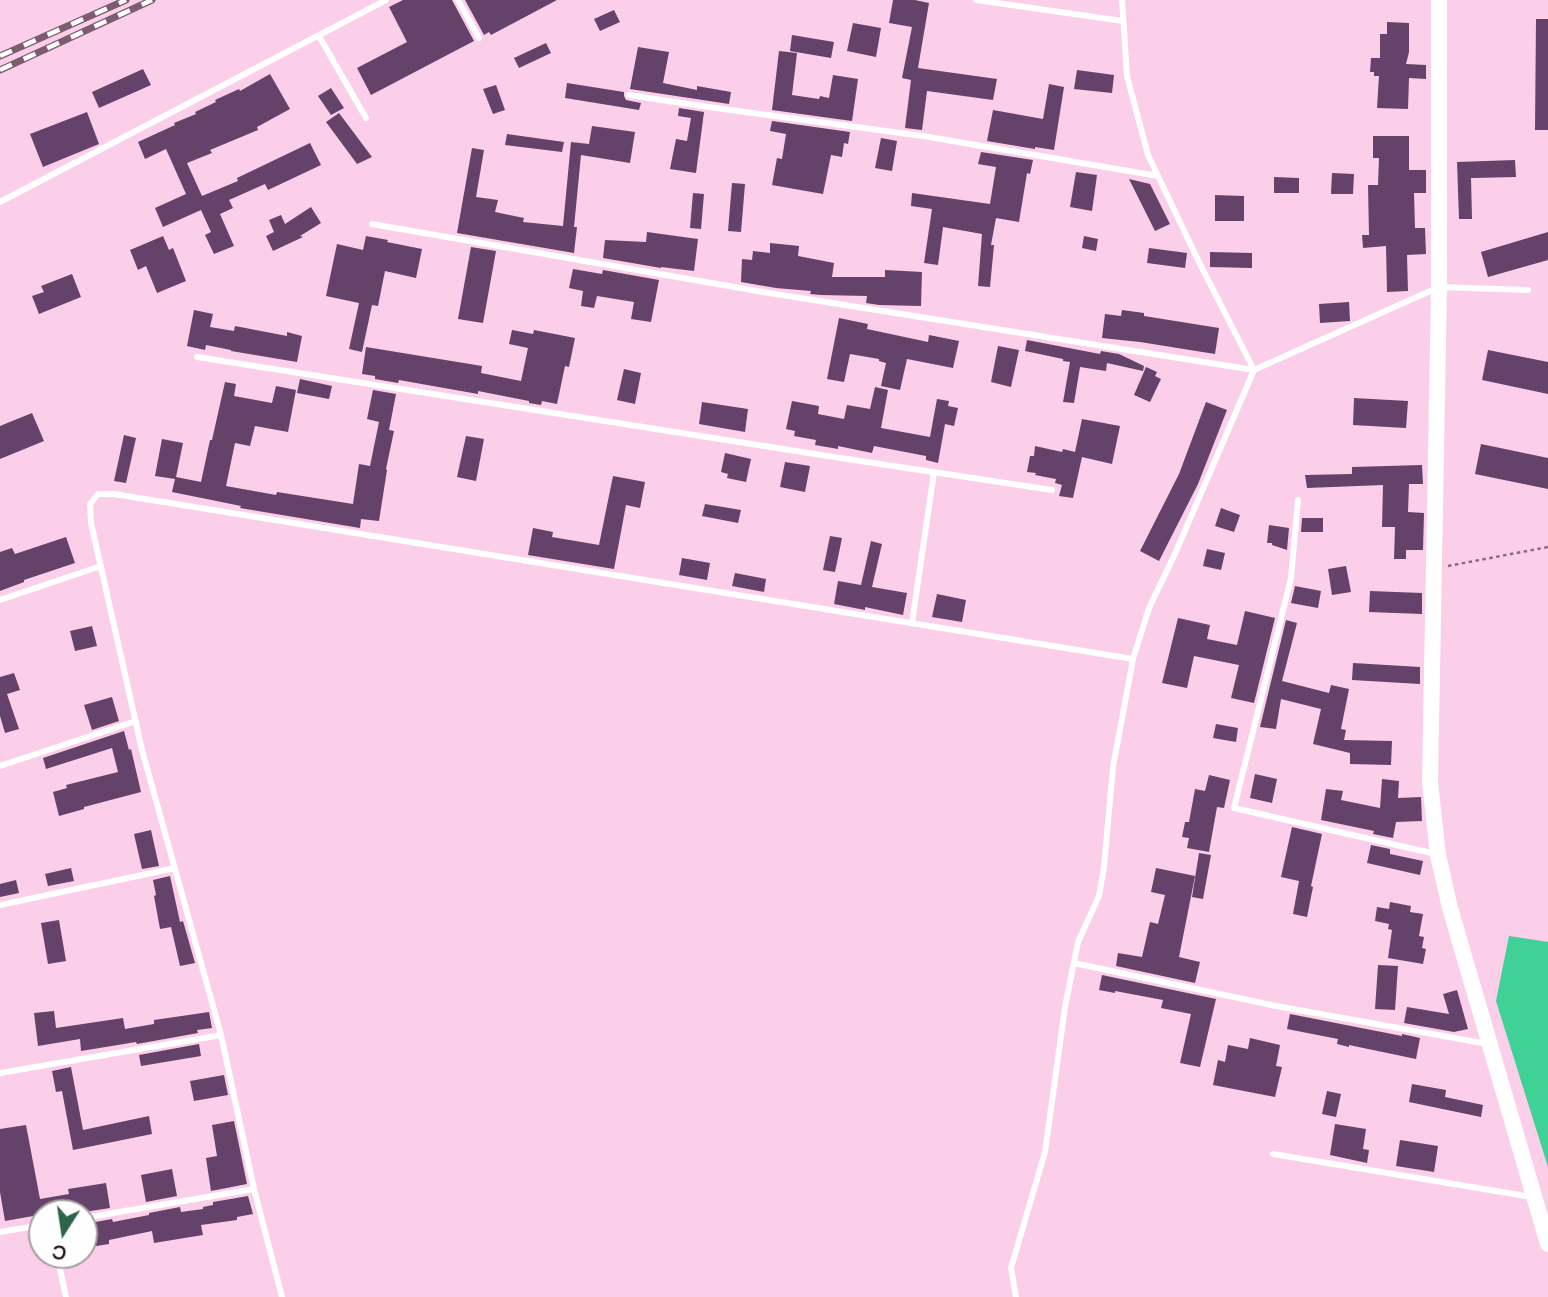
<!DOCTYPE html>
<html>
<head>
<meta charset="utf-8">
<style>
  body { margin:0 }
  #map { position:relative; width:1548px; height:1297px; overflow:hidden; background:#fbcee9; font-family:Manrope,sans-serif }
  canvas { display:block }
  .north { position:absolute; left:28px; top:1199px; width:70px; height:70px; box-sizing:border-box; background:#fefefe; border:2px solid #a69fa4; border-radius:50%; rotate:192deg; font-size:19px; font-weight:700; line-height:28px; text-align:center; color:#23101c }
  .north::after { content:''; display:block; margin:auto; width:24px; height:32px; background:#2d644a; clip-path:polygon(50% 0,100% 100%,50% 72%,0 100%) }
</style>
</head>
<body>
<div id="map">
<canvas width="1548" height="1297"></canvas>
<div class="north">С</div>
</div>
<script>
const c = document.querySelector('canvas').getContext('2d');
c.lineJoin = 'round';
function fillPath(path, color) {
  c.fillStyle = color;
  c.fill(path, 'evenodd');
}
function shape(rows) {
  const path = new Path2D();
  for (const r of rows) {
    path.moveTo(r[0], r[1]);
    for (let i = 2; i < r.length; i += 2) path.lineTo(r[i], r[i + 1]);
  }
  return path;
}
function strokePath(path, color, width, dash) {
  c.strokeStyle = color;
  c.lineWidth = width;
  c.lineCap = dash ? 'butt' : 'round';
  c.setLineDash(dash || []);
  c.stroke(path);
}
const green = shape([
  [1509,936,1548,942,1548,1167,1496,1001]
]);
const building = shape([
  [403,0,452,0,474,41,371,95,357,68,407,42,389,7],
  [465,0,557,0,491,35,489,32,484,35],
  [893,0,915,0,929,3,918,68,997,79,993,100,927,91,922,130,905,128,911,80,902,78,912,27,889,23],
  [614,10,620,22,600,31,594,19],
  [1536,19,1548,19,1548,130,1535,130],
  [1387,22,1409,23,1409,52,1406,64,1426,65,1426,79,1409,78,1408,109,1377,108,1379,76,1374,76,1374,72,1370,72,1371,58,1380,58,1380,34,1387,34],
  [853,23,881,28,876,57,847,51],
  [792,35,834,42,831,58,790,51],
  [546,43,551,53,519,68,514,58],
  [638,47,669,52,663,83,697,90,697,86,731,92,729,104,630,89],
  [779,51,797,53,792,95,819,99,820,96,829,98,833,75,858,79,852,121,772,110],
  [143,69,151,85,99,108,92,92],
  [1077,70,1114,75,1112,93,1074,89],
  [270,74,290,109,257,127,258,130,210,150,212,153,187,163,202,196,238,181,237,178,310,143,321,165,268,190,265,184,229,200,233,208,220,214,234,246,214,254,205,235,211,232,201,210,163,227,155,208,186,194,166,149,145,159,138,142,175,125,174,123,196,114,195,112,216,102,215,100,239,89,240,91],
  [567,83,624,92,624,96,626,100,641,103,639,110,565,98],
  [1049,84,1064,87,1054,150,1035,147,1035,149,987,141,993,110,1043,119],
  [496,85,505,110,493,114,483,89],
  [331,88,344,108,331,115,318,96],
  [679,108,704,112,696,173,670,169,676,139,687,141,691,118,678,116],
  [87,112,99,144,43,167,30,134],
  [339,113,372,157,357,164,326,122],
  [772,121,850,132,848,144,844,143,842,157,831,155,823,194,772,185,777,158,782,159,786,134,770,131],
  [592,126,635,132,630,163,581,155,574,227,577,227,574,253,457,233,472,148,484,150,476,197,498,200,495,212,524,218,523,222,563,226,571,142,589,144],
  [507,134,564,142,562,152,505,145],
  [1373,136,1409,136,1409,170,1426,170,1426,193,1414,193,1415,228,1425,228,1426,254,1407,255,1408,291,1387,292,1386,246,1363,248,1362,235,1369,235,1368,185,1378,185,1379,158,1373,158],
  [881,138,897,141,892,171,875,168],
  [981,152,1033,160,1030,174,1027,173,1019,222,996,218,991,245,994,245,990,287,978,286,982,234,943,227,938,265,924,263,932,209,911,206,912,193,990,204,996,167,978,164],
  [1515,160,1516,177,1471,178,1472,219,1459,219,1457,162],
  [1076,172,1097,175,1092,211,1070,207],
  [1332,173,1354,174,1353,194,1331,194],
  [1274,177,1299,178,1299,193,1274,193],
  [1129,179,1150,184,1170,224,1155,231],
  [732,183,745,184,741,232,728,231],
  [693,193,704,194,701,229,690,228],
  [1215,195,1244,196,1244,221,1215,221],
  [311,207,321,223,300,236,303,237,273,251,266,236,274,232,269,220,281,215,285,224],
  [647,232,698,239,694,271,661,267,661,268,603,258,605,240,646,242],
  [1548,232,1548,260,1488,277,1481,252],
  [163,236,169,250,173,248,186,281,157,293,146,266,138,270,130,250],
  [366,236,388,240,387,242,422,249,416,278,385,271,378,306,372,305,362,352,349,349,359,303,326,296,337,244,363,250],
  [1084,236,1098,239,1096,251,1082,248],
  [770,243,799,246,798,256,834,263,832,277,885,277,885,270,922,272,921,306,879,305,866,303,867,296,821,295,810,294,811,291,776,288,741,282,742,259,752,260,753,251,770,253],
  [471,247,496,251,483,323,458,319],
  [1149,248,1187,253,1185,268,1147,263],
  [1210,252,1252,253,1252,268,1210,267],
  [573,269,602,274,603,270,659,280,651,322,631,319,634,302,597,296,594,308,581,306,583,291,569,288],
  [72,274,81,297,39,314,32,296,44,292,41,286],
  [1349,302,1350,321,1320,323,1319,304],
  [194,310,213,314,210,327,234,331,235,326,287,336,287,332,302,336,297,362,231,351,231,350,206,345,205,350,187,346],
  [1122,310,1144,313,1144,316,1219,328,1215,354,1140,342,1102,338,1105,314,1121,316],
  [839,318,868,324,867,329,928,342,929,335,959,341,953,368,907,359,900,390,881,386,886,363,879,361,879,359,850,354,844,382,827,379],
  [512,330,533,334,534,330,575,338,569,367,565,366,557,404,542,401,541,405,529,403,529,401,478,391,478,394,399,380,398,383,375,379,375,376,362,374,366,347,482,366,481,373,521,381,528,348,509,344],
  [1027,340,1100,354,1101,351,1119,354,1144,366,1143,371,1107,363,1106,371,1080,367,1074,403,1063,402,1070,362,1063,361,1063,359,1025,351],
  [998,346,1019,350,1011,387,991,382],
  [1488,350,1548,362,1548,394,1482,380],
  [1146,367,1157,372,1155,376,1161,379,1150,402,1134,395],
  [624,369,641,373,635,404,617,400],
  [300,379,332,386,329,399,297,393],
  [225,382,236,384,234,396,272,403,276,386,296,390,288,432,255,426,250,446,235,443,226,486,276,495,277,492,353,504,359,464,370,466,379,422,367,419,373,390,396,394,389,430,394,431,386,469,387,470,379,521,361,519,360,528,240,508,241,506,172,492,175,479,155,476,162,439,183,443,176,477,201,482,210,440,212,440],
  [875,387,888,390,881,428,930,437,937,399,949,401,948,406,958,408,954,426,945,424,938,463,926,460,926,456,874,446,872,453,838,446,838,449,815,445,816,440,794,436,795,431,786,429,792,401,819,406,818,414,844,419,847,405,870,409],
  [1354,398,1408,401,1406,428,1353,425],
  [702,402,748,409,745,432,699,424],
  [1206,402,1227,410,1198,484,1159,561,1140,551,1179,474],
  [32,413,44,441,0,459,0,426],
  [1082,419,1120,426,1112,464,1082,457,1073,498,1059,496,1062,485,1055,483,1056,479,1035,475,1036,473,1027,472,1030,456,1034,456,1035,446,1062,452,1063,449,1075,452],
  [124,435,136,438,126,483,114,481],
  [466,436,484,439,476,481,457,477],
  [1481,444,1548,458,1548,489,1475,474],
  [725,453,751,459,746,482,727,478,728,474,721,472],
  [785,462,810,466,805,492,780,487],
  [1422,465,1423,484,1409,484,1408,512,1424,513,1423,550,1406,550,1406,559,1394,559,1395,527,1382,527,1383,485,1307,488,1305,475,1352,474,1352,467],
  [613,476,645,482,640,508,626,505,614,569,528,555,533,528,553,532,552,537,599,545],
  [705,504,741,510,738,523,702,516],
  [1221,508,1240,515,1234,532,1215,526],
  [1302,518,1323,518,1323,532,1301,532],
  [1269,525,1289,528,1287,550,1272,545,1272,543,1267,543],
  [830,536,842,538,835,572,823,570],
  [66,537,75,563,24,580,24,582,0,591,0,552,12,548,15,554],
  [871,541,882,544,872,587,907,593,903,615,865,607,865,610,834,604,838,581,861,585],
  [1207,549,1225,553,1221,570,1203,566],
  [682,558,710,563,707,580,679,575],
  [1346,566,1351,592,1332,595,1328,569],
  [735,573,766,579,764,592,732,586],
  [1295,586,1321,591,1318,608,1291,603],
  [1370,591,1422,593,1422,614,1369,612],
  [937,594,966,600,962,622,932,617],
  [1245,611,1275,618,1254,703,1231,698,1239,665,1194,656,1187,688,1162,683,1178,618,1210,625,1207,639,1237,645],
  [1286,620,1297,623,1282,681,1329,693,1331,685,1349,689,1341,729,1346,730,1344,740,1392,741,1391,765,1350,764,1350,753,1313,744,1321,709,1281,699,1276,729,1260,727],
  [92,626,97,646,75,651,70,631],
  [1353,663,1420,667,1420,684,1352,680],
  [14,673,20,690,7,694,19,729,5,733,0,716,0,677],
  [112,697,119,721,92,730,84,705],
  [1216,724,1238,728,1236,742,1213,738],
  [124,731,129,750,131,749,141,792,84,807,84,809,59,816,53,792,67,788,66,785,118,772,112,748,46,769,43,758],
  [1255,774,1277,779,1272,803,1250,798],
  [1209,775,1230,780,1224,808,1217,807,1209,852,1187,848,1189,838,1182,837,1185,822,1189,822,1195,789,1205,791],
  [1382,779,1399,781,1398,798,1421,797,1422,821,1396,822,1393,838,1373,834,1374,831,1321,820,1326,789,1343,791,1341,800,1380,808],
  [1292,827,1322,834,1311,886,1313,887,1307,917,1293,914,1299,881,1281,877],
  [151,830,159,866,142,869,134,834],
  [1371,845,1390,849,1390,854,1423,861,1420,875,1367,863],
  [1199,853,1211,855,1203,899,1192,897],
  [71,868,74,881,48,886,45,874],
  [1156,868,1195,876,1179,957,1200,962,1195,983,1116,966,1118,953,1142,957,1150,922,1158,924,1165,895,1151,892],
  [170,876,180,922,183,921,195,963,180,966,171,927,160,929,154,896,156,895,153,880],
  [16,880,19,893,0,897,0,884],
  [1390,902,1411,906,1410,912,1423,914,1419,936,1424,937,1422,948,1426,949,1423,964,1388,958,1392,930,1388,929,1389,924,1375,921,1377,907,1389,909],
  [59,920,66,961,48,964,41,923],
  [1378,965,1398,966,1395,1010,1375,1009],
  [1102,975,1216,999,1200,1067,1180,1063,1191,1014,1161,1008,1163,1000,1115,991,1115,993,1099,990],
  [1457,990,1468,1029,1454,1032,1404,1023,1407,1007,1449,1014,1443,994],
  [54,1011,56,1028,123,1018,125,1029,154,1024,154,1020,209,1012,212,1028,197,1030,198,1033,137,1044,136,1042,81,1051,80,1039,38,1046,34,1013],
  [1290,1014,1402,1036,1402,1034,1420,1038,1416,1059,1349,1045,1349,1047,1337,1044,1338,1039,1287,1029],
  [1250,1038,1280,1045,1276,1066,1282,1067,1275,1097,1213,1085,1218,1060,1225,1062,1228,1045,1248,1049],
  [199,1044,201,1056,141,1066,139,1055],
  [71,1067,83,1130,149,1116,152,1134,73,1150,62,1091,56,1092,52,1071],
  [224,1075,228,1095,194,1101,190,1081],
  [1412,1084,1446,1090,1445,1097,1483,1105,1481,1117,1409,1102],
  [1327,1091,1341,1094,1336,1117,1322,1114],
  [234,1121,247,1184,211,1191,206,1158,217,1156,212,1125],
  [1335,1124,1366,1129,1363,1149,1369,1150,1367,1163,1330,1155],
  [26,1125,40,1199,69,1194,68,1189,106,1183,110,1208,84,1212,84,1207,5,1221,0,1192,0,1129],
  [1400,1140,1438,1146,1434,1172,1396,1166],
  [172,1169,177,1196,146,1202,141,1175],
  [248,1196,253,1214,237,1217,237,1220,201,1225,203,1235,154,1243,152,1231,109,1240,109,1244,84,1248,84,1224,112,1219,113,1222,149,1215,149,1213,180,1207,181,1212,203,1209,203,1207,213,1205,213,1202]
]);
const path = shape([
  [1448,566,1548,547]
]);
const service = shape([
  [458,0,479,38],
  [976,0,1123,21],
  [319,36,366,118],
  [629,95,701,106,923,136,1158,176],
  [0,202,386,0],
  [372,224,763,292,1254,370,1439,287,1528,290],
  [197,357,847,459,1052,490],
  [1298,500,1291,578,1234,808,1436,854],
  [0,600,101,566],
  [912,623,934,472],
  [0,766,136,721],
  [0,905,175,868],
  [1074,963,1276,1006,1488,1044],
  [0,1073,221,1035],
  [1273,1154,1532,1197],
  [84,1218,254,1189],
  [0,1232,42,1225],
  [57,1255,66,1297],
  [282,1297,254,1189,221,1035,142,750,91,523,90,504,98,494,114,494,1133,659,1149,608,1174,556,1254,370,1198,260,1148,155,1127,76,1122,0],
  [1016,1297,1011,1268,1045,1152,1065,1007,1078,942,1099,896,1104,867,1113,767,1133,659]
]);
const tertiary = shape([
  [1439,0,1439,287,1430,782,1438,855,1450,908,1548,1244]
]);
const rail = shape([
  [0,56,126,0],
  [0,70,152,0]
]);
fillPath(green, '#3fd196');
fillPath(building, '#64426a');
strokePath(path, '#8a6a7d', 2.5, [3.5, 3.5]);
strokePath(service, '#fff', 6);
strokePath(tertiary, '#fff', 16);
strokePath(rail, '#7b5d6f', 7);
strokePath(rail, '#fefefe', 4.5, [13]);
</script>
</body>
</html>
